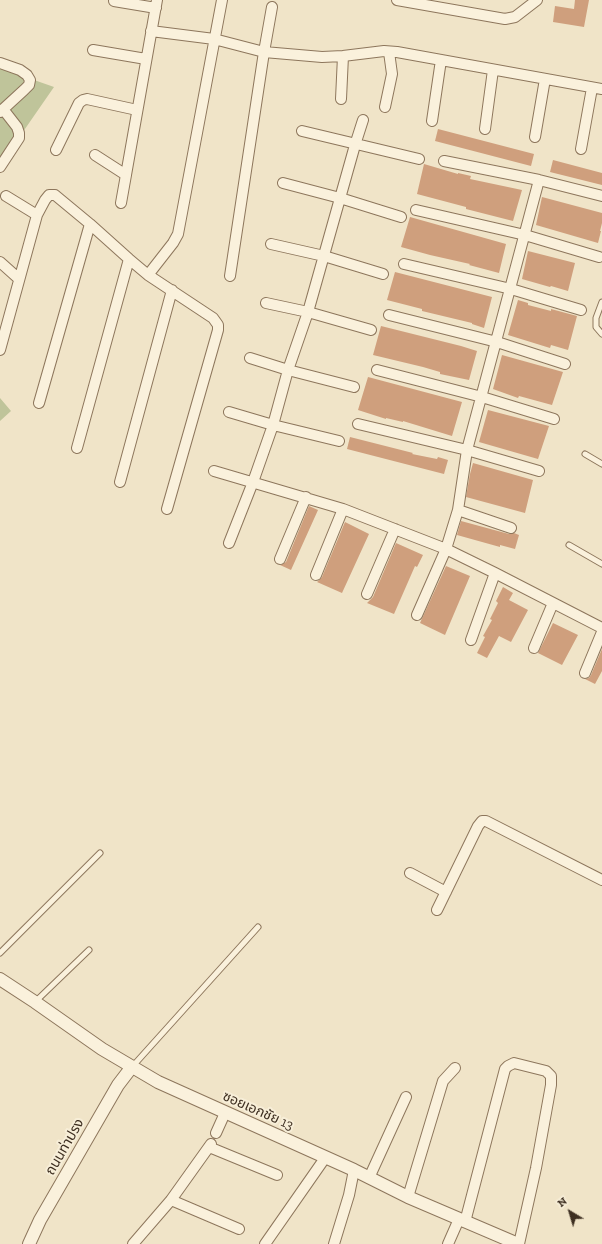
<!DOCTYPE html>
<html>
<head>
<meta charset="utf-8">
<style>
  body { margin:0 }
  #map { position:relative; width:602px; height:1244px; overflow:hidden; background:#f0e4c8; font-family:"Zilla Slab",serif }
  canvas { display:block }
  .north { position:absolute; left:550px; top:1192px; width:40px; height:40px; -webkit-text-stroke:3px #f7eed8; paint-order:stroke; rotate:322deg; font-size:11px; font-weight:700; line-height:16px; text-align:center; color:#3d2e20 }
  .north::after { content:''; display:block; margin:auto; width:14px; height:18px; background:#3d2e20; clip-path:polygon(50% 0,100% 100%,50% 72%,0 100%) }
</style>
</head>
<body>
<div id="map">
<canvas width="602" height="1244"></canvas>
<div class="north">N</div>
</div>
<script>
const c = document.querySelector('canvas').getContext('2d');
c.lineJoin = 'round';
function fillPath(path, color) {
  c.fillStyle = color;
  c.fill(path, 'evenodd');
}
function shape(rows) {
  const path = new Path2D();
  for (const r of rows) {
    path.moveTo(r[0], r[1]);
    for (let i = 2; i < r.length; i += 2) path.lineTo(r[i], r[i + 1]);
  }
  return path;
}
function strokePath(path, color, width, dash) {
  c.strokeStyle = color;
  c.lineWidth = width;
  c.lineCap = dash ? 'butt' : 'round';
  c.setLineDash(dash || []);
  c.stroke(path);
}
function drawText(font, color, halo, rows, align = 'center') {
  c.font = font + ' "Zilla Slab","Noto Sans Thai",serif';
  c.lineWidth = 4;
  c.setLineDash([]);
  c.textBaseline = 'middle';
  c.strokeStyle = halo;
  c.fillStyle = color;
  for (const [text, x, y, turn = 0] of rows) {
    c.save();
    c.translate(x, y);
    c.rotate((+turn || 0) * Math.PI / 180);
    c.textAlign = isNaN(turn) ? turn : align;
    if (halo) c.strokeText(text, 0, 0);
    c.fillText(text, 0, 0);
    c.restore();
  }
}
const cemetery = shape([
  [0,68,54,87,0,165],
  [0,398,11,411,0,421]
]);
const building = shape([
  [575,0,589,0,584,27,553,22,555,6,574,9],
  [438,129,534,154,531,166,435,141],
  [553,160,602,173,602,185,550,172],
  [424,164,458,174,458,173,471,176,470,179,522,190,513,221,466,209,466,207,417,194],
  [542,197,602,213,602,223,600,231,601,231,598,243,536,225],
  [410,217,506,244,499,273,469,265,470,264,430,255,401,247],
  [528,251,575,263,568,291,551,286,550,287,522,279],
  [395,272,492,297,484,328,472,324,472,323,422,311,422,309,387,300],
  [518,300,528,303,528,305,551,311,551,309,577,316,568,350,551,345,550,348,508,335],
  [381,326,461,346,477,351,469,380,440,374,440,372,423,367,373,355],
  [502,355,563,372,552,405,519,396,518,398,493,389],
  [368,377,462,402,452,436,403,421,403,422,386,418,386,419,358,410],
  [488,410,549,426,538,459,479,442],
  [350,437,413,453,412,454,437,459,438,457,448,460,444,474,347,449],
  [473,463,533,480,525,513,466,497,470,474],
  [309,506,318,510,291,570,280,565,286,562],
  [461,521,509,534,514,533,519,535,515,549,500,545,500,547,457,535],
  [345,522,369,534,342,593,317,582,322,577],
  [396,543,423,555,417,567,415,566,394,614,367,603,373,597],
  [446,566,470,576,445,635,420,623],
  [503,587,513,593,509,600,528,610,511,642,499,636,487,658,477,653,485,637,483,636,492,620,490,619,498,603,496,601],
  [553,623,578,635,562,665,538,653],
  [602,649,602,671,595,684,585,679,589,678,591,675]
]);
const service = shape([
  [602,302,596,318,596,327,602,334],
  [585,454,602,464],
  [569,545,602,564],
  [0,953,100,853],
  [35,1002,89,950],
  [132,1067,258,927]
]);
const minor = shape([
  [397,0,505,19,515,17,537,0],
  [114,1,156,8],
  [151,31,214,39,264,52,322,57,343,56,384,51,397,52,602,89],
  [93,50,146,59],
  [0,63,20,70,27,75,30,80,29,85,24,90,0,112],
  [341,99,343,56],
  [385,107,392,74,389,52],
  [432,121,441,60],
  [485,129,493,70],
  [302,131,419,159],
  [535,137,545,79],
  [581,149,592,88],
  [56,150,79,103,83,100,87,99,137,110],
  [95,155,126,175,157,0],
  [444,161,539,180,602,196],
  [0,167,19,138,19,133,17,127,3,109],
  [283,183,340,198,401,217],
  [6,196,37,215],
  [121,203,126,175],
  [416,210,525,235,599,257],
  [271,244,324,256,383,274],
  [0,262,19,279],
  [404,264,511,289,581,310],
  [148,275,173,243,178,234,222,0],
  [230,276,264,52,272,7],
  [266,303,308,312,371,330],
  [389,315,497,342,565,364],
  [0,350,37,215,45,200,49,195,55,195,90,224,129,259,148,275,213,318,218,325,218,330,167,509],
  [250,358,288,370,354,387],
  [377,370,482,397,554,419],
  [39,403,90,224],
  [229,412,273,425,339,441],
  [358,424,467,450,539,471],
  [77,448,129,259],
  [214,471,343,509,446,549,495,573,602,628],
  [120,482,172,290],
  [458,510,511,528],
  [229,543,253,482,273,425,288,370,308,312,355,145,363,120],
  [280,559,306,497],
  [316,575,343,509],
  [367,594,395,529],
  [417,615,446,549,458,510,467,450,539,180],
  [471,640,495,573],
  [534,648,553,603],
  [585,673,602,632],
  [410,873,446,892],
  [437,910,478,826,482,821,486,821,602,880],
  [216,1133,225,1113],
  [209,1147,277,1175],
  [369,1178,406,1097],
  [408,1197,443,1081,455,1068],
  [171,1200,239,1229],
  [465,1222,505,1069,508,1066,514,1063,546,1071,551,1076,551,1085,536,1168,519,1244],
  [133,1244,171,1200,211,1144],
  [265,1244,325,1158],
  [334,1244,349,1195,354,1170],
  [448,1244,459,1219]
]);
const tertiary = shape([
  [0,979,35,1002,102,1049,158,1082,354,1170,408,1197,518,1244],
  [29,1244,40,1220,118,1085,131,1068]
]);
const streetNames = [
  ["ซอยเอกชัย 13",258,1111,24],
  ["ถนนท่าปรง",65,1147,-60]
];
fillPath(cemetery, '#bfc49a');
fillPath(building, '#cf9f7d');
strokePath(service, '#8d765c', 7);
strokePath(minor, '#8d765c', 12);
strokePath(tertiary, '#8d765c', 14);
strokePath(service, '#faf1dc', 5);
strokePath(minor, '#faf1dc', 10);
strokePath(tertiary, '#faf1dc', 12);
drawText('14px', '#3d2e20', '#f7eed8', streetNames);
</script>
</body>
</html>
